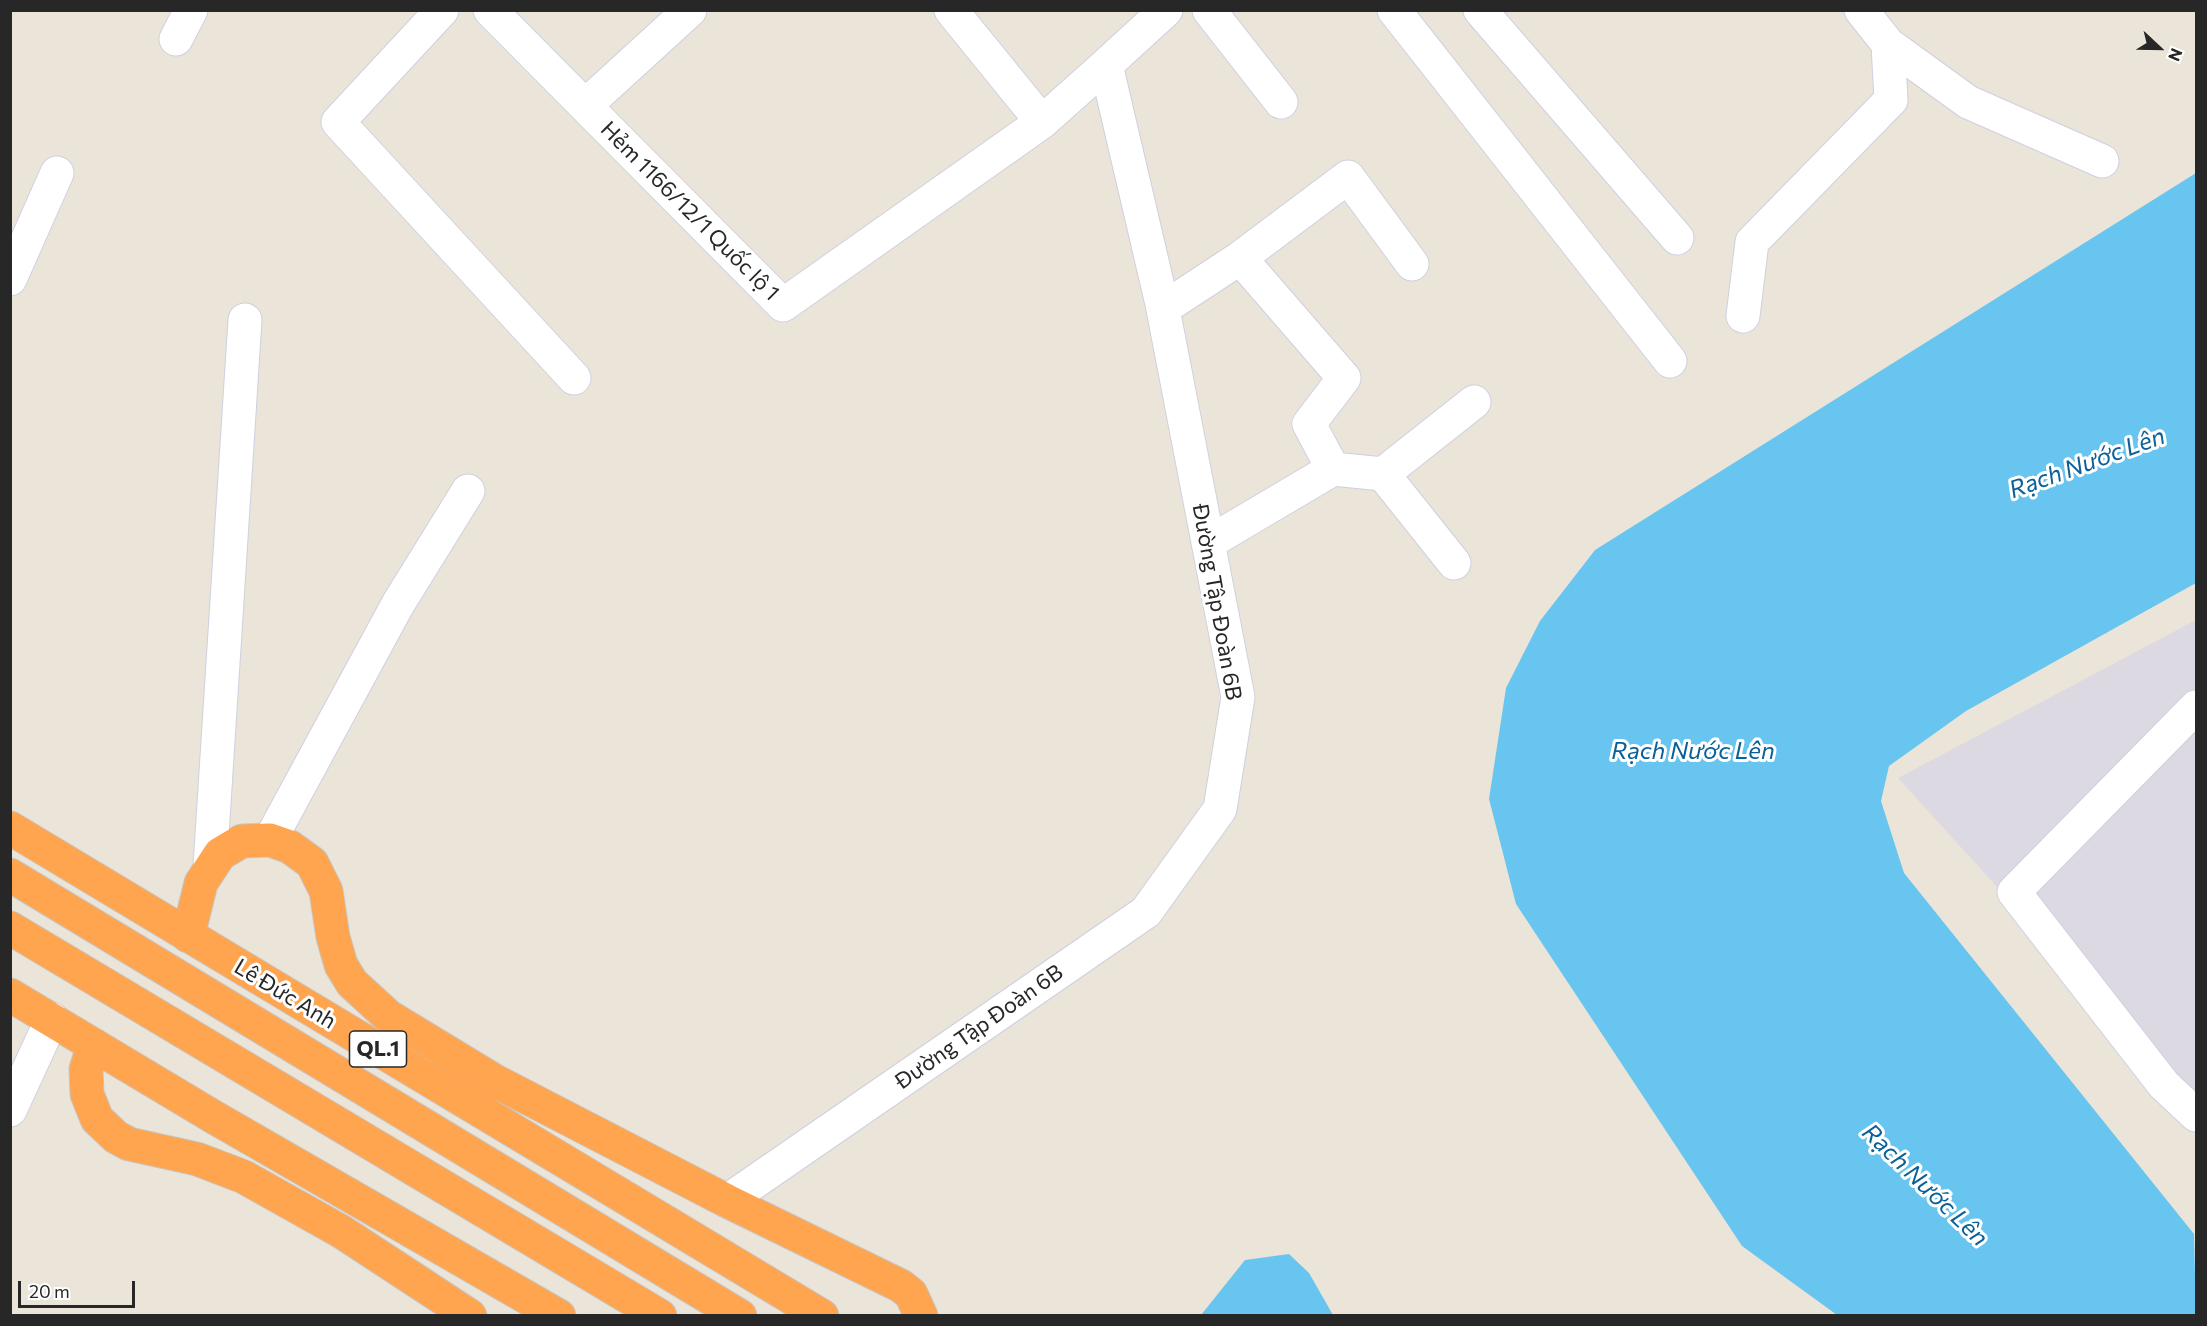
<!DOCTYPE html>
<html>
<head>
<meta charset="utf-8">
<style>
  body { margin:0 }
  #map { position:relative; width:2207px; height:1326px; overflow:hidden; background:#ebe4d8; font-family:Commissioner,sans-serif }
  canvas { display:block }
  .frame { position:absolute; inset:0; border:12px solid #272727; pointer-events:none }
  .north { position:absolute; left:2129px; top:18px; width:60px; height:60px; -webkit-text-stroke:4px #fff; paint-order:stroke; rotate:112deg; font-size:16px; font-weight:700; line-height:24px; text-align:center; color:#272727 }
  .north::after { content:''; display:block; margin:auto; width:21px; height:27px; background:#272727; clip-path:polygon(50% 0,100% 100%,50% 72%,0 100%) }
  .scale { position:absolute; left:18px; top:1281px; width:117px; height:27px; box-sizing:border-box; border:3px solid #272727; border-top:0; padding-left:8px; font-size:18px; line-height:21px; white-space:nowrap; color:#272727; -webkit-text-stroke:4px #fff; paint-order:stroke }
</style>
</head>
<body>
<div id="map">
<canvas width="2207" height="1326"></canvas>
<div class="frame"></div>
<div class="north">N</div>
<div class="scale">20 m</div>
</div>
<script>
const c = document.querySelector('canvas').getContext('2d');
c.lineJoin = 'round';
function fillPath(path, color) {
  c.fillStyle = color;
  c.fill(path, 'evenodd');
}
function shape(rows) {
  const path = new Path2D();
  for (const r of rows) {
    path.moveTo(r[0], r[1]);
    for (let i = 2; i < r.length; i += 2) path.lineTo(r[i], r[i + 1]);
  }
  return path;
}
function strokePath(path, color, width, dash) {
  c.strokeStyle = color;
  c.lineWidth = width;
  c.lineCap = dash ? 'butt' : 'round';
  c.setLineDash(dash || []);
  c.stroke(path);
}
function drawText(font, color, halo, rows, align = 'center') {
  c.font = font + ' Commissioner,sans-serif';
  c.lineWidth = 6;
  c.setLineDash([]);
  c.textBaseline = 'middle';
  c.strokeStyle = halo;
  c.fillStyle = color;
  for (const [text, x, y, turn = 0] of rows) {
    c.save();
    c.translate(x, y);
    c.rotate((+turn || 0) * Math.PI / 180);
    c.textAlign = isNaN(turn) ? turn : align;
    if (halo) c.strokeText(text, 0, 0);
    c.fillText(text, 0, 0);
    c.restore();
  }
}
const industrial = shape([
  [2196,620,2196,1106,1898,778]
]);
const water = shape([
  [2196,173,2196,583,1966,711,1889,766,1881,801,1904,873,2194,1234,2196,1315,1837,1315,1742,1246,1516,904,1489,799,1506,688,1540,621,1595,550],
  [1289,1254,1309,1273,1333,1315,1201,1315,1245,1260]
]);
const minor = shape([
  [442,10,338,122,574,378],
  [490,10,783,305,1042,122,1106,65],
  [951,10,1042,122],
  [1209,10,1281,102],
  [1394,10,1670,361],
  [1480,10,1677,238],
  [1861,10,1888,44,1968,102,2102,161],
  [176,39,191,10],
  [586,105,690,10],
  [1240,258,1344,378,1309,424,1333,469],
  [10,279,57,173],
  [1162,304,1173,302,1240,258,1348,177,1412,264],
  [1743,316,1752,242,1891,100,1888,44],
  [1383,474,1454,563],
  [1208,543,1333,469,1383,474,1474,402],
  [2196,707,2014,892,2164,1085,2196,1115],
  [270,840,398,604,468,491],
  [210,866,245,320],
  [10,1110,52,1019],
  [727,1201,1146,912,1220,809,1238,697,1162,304,1106,65,1166,10]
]);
const highway = shape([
  [10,828,822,1316],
  [10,875,740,1316],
  [10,928,660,1316],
  [188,936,201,883,220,854,242,841,270,840,290,847,312,863,326,891,333,937,341,965,352,983,388,1016,495,1081,727,1201,901,1286,911,1294,921,1316],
  [10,995,212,1116,559,1316],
  [94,1045,86,1069,87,1094,97,1119,116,1137,129,1144,197,1159,244,1177,342,1232,470,1316]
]);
const shields = [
  [378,1049,57]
];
const shieldNames = [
  ["QL.1",378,1049]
];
const streetNames = [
  ["Hẻm 1166/12/1 Quốc lộ 1",690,211,45],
  ["Đường Tập Đoàn 6B",1217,602,80],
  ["Lê Đức Anh",285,994,31],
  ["Đường Tập Đoàn 6B",979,1027,-35]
];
const waterNames = [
  ["Rạch Nước Lên",2087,463,-20],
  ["Rạch Nước Lên",1693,751],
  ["Rạch Nước Lên",1925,1185,44]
];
fillPath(industrial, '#dcd9e2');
fillPath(water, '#68c5f0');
strokePath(minor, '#ced0e1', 35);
strokePath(highway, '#c7c7c7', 35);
strokePath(minor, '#fff', 33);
strokePath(highway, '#ffa44f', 33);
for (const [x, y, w] of shields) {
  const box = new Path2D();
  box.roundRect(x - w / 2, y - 18, w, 36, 4.5);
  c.fillStyle = '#fff';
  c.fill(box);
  strokePath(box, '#272727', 1.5);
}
drawText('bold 21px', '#272727', null, shieldNames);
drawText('22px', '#272727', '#fff', streetNames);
drawText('italic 24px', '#0b6098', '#fff', waterNames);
</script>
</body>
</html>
